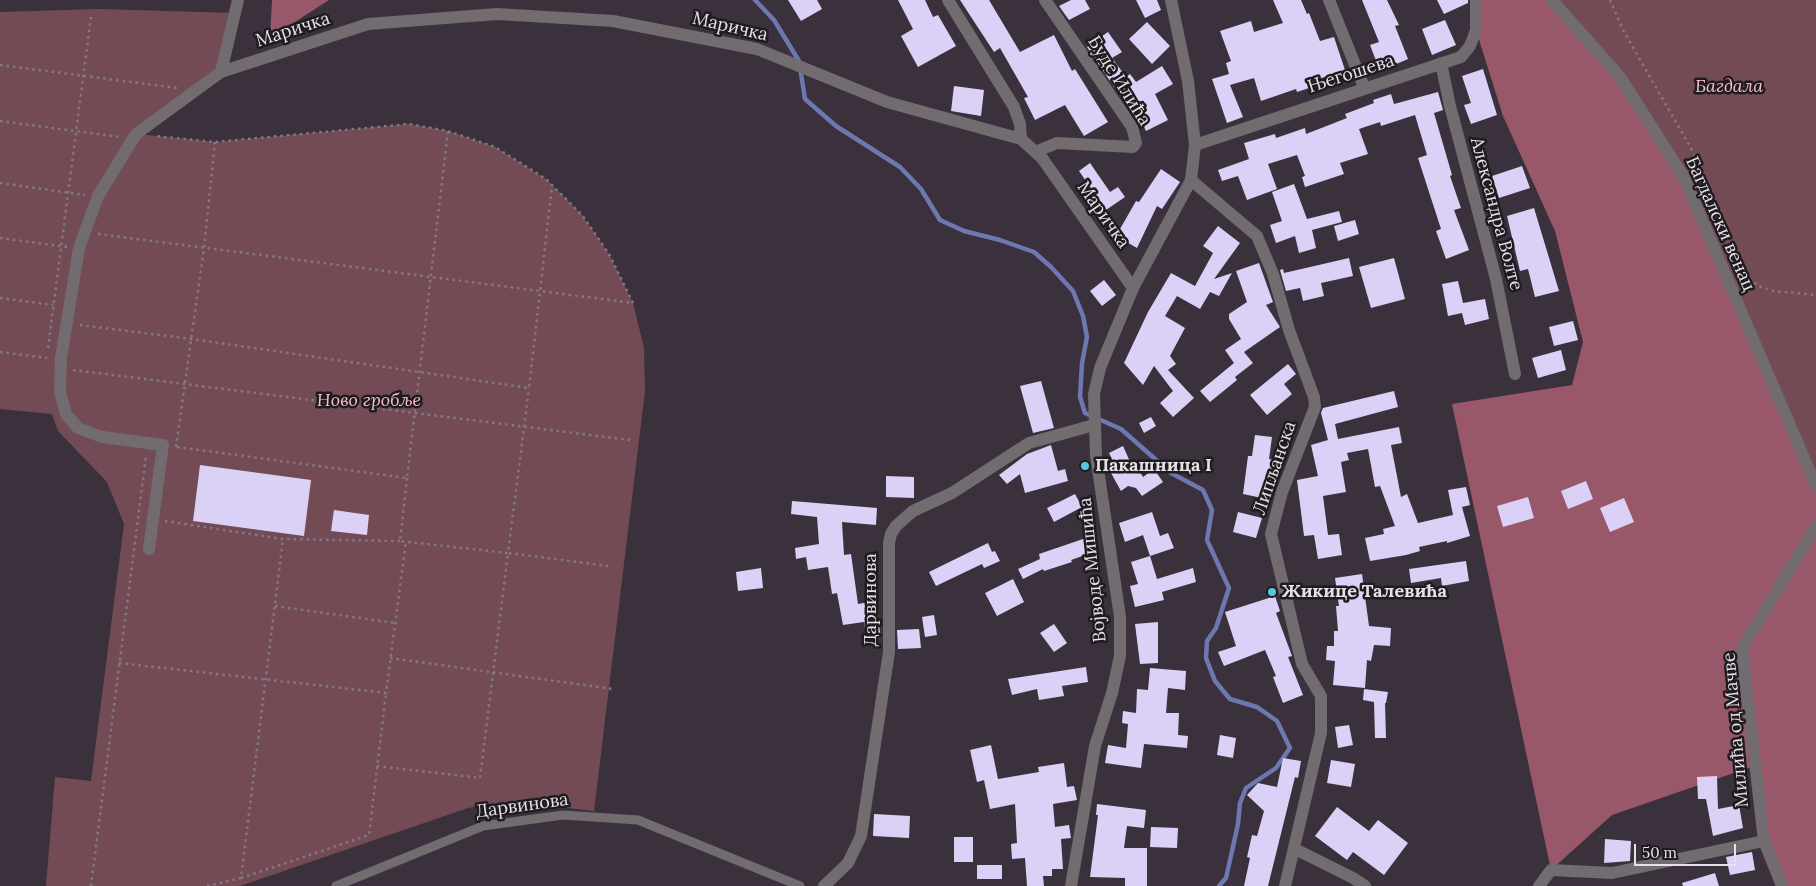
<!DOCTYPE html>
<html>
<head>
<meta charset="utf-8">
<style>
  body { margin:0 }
  #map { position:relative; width:1816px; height:886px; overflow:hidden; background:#3a313c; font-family:Lora,serif }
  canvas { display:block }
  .scale { position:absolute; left:1634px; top:844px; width:102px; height:22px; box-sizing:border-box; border:2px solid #e6e0e7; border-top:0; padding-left:6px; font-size:15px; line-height:18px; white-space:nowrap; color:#e6e0e7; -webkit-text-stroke:4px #1f1b20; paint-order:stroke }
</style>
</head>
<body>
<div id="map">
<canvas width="1816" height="886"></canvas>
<div class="scale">50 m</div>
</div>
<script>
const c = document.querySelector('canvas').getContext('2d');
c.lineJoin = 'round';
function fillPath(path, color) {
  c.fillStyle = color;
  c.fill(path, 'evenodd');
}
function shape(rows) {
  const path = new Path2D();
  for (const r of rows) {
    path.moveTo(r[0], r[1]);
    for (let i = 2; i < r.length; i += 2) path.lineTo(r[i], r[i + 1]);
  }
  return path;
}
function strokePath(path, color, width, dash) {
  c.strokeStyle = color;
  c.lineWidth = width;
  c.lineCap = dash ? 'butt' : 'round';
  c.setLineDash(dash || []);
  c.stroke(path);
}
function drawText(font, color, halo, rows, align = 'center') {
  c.font = font + ' Lora,serif';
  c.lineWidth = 5;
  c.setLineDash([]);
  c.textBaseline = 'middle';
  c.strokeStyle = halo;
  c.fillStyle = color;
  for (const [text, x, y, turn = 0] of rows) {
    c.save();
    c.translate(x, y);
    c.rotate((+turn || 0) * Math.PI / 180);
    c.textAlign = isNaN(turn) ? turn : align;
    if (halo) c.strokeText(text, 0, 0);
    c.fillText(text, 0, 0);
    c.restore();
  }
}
const green = shape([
  [1552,0,1816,0,1816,486],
  [99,9,235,13,221,72,137,134,215,142,409,124,448,131,495,147,546,179,582,215,609,254,633,303,644,348,645,391,594,811,518,802,490,804,468,808,240,886,46,886,55,777,91,781,124,524,107,482,58,431,52,414,0,409,0,12]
]);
const forest = shape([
  [272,0,329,0,270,38],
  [1476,0,1552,0,1620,77,1683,176,1816,486,1816,886,1782,886,1764,841,1754,766,1612,815,1551,870,1452,404,1572,385,1583,342,1555,231,1503,116,1476,30]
]);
const stream = shape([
  [755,0,774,20,799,61,805,99,836,126,900,167,921,189,940,220,964,231,1000,240,1034,252,1051,267,1073,291,1083,316,1087,337,1082,363,1080,397,1085,413,1121,429,1171,473,1203,490,1212,510,1207,540,1229,588,1216,628,1207,641,1206,658,1215,681,1230,699,1257,707,1277,721,1290,748,1276,768,1246,788,1240,803,1238,824,1226,878,1219,886]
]);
const building = shape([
  [788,0,817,0,822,9,801,21],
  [898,0,925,0,933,17,938,15,956,46,918,67,901,36,913,29],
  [960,0,989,0,1020,52,1054,35,1072,71,1075,69,1108,122,1084,136,1065,105,1035,120,1024,98,1028,97,1000,48,994,52],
  [1071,0,1085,0,1090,9,1069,20,1059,6],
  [1136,0,1157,0,1161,10,1145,18],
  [1273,0,1301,0,1307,14,1309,13,1320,41,1334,37,1345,70,1310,82,1312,87,1297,92,1296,89,1261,101,1254,78,1230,85,1243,117,1227,123,1212,79,1229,74,1226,63,1231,61,1220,31,1251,21,1254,32,1283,23],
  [1362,0,1387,0,1399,25,1395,26,1408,59,1380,71,1370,45,1379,42],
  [1437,0,1468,0,1468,3,1444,14],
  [1445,20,1456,45,1432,55,1422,29],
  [1147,22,1170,46,1152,64,1129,39],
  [1108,32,1122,52,1112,58,1126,77,1130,74,1136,82,1162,66,1173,84,1155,94,1168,120,1146,131,1129,95,1123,100,1087,47],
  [1483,69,1497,115,1471,124,1464,105,1471,103,1462,76],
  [954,86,984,90,981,116,951,111],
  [1438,92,1443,110,1434,113,1452,175,1450,176,1461,208,1454,210,1469,250,1446,259,1436,231,1441,229,1418,158,1427,155,1415,115,1381,126,1380,122,1359,129,1368,154,1340,163,1344,174,1305,187,1302,177,1305,176,1297,155,1268,164,1277,189,1247,200,1238,176,1222,181,1218,170,1249,159,1244,143,1275,134,1276,138,1305,128,1306,134,1347,118,1345,114,1374,103,1373,100,1391,94,1394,104],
  [1090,163,1110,192,1118,187,1125,197,1106,210,1079,171],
  [1522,166,1530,188,1499,198,1492,176],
  [1161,169,1180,182,1162,209,1157,206,1137,248,1116,236,1136,201,1139,202],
  [1294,184,1307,219,1339,211,1342,222,1312,230,1316,248,1299,253,1295,236,1276,243,1270,225,1282,221,1272,192],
  [1534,208,1559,291,1535,297,1528,269,1520,271,1507,216],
  [1355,220,1359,234,1338,241,1334,226],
  [1218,226,1240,243,1214,279,1232,273,1219,296,1210,292,1200,309,1177,296,1165,316,1185,328,1170,356,1176,364,1168,370,1194,398,1173,417,1160,403,1173,391,1154,366,1143,385,1124,363,1148,312,1171,273,1195,286,1213,253,1203,246],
  [1349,258,1353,276,1321,283,1324,296,1303,301,1300,288,1286,291,1280,270,1283,269,1284,273],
  [1394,258,1405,299,1371,308,1359,267],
  [1259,263,1273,302,1266,305,1280,327,1244,352,1253,363,1235,377,1237,380,1210,402,1200,391,1234,363,1225,350,1241,339,1229,319,1229,314,1247,302,1236,271],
  [1104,280,1116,295,1102,306,1090,291],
  [1458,281,1463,303,1485,299,1489,319,1465,325,1462,313,1448,316,1442,284],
  [1573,321,1578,340,1554,346,1549,327],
  [1561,350,1566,370,1538,378,1532,358],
  [1288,364,1296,374,1284,384,1292,394,1267,415,1250,395],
  [1041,381,1054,428,1033,433,1020,386],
  [1394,391,1398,407,1335,424,1338,439,1399,427,1402,443,1391,445,1401,497,1407,494,1418,523,1453,515,1448,490,1466,487,1470,505,1462,507,1470,536,1447,543,1447,541,1419,547,1420,551,1406,555,1370,561,1365,538,1384,534,1383,529,1395,526,1380,486,1375,487,1368,449,1347,453,1349,460,1341,462,1346,492,1323,496,1328,535,1339,534,1342,555,1318,559,1314,535,1304,536,1297,480,1318,476,1311,445,1328,440,1321,413,1323,408],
  [1151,417,1156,426,1144,433,1139,423],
  [1255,435,1272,437,1269,459,1278,461,1274,480,1271,480,1267,499,1243,494,1248,456,1252,456],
  [1051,445,1058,471,1065,469,1068,481,1025,493,1020,474,1007,484,999,475,1027,454],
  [1123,446,1132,466,1135,464,1143,477,1154,469,1163,482,1142,496,1136,488,1128,486,1121,491,1111,473,1117,469,1109,453],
  [200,465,311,480,304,536,193,521],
  [886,476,914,477,914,498,886,497],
  [1586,481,1593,499,1568,509,1561,491],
  [1075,494,1082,507,1054,522,1047,508],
  [1528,497,1534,518,1503,527,1497,506],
  [1624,498,1634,522,1610,532,1600,508],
  [792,501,877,508,876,525,842,522,844,555,851,554,858,604,875,601,881,638,867,640,864,622,843,625,837,593,832,594,828,567,808,570,806,557,796,559,795,548,819,544,817,517,791,514],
  [334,510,369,515,367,535,331,531],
  [1152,512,1160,536,1168,533,1174,548,1150,556,1143,535,1125,542,1119,523],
  [1238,512,1262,518,1256,538,1233,532],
  [1086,538,1091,553,1071,560,1072,562,1044,571,1043,569,1023,579,1018,569,1040,559,1039,554],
  [988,543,992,552,995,551,1000,561,984,568,982,564,936,586,929,572],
  [1150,556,1157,579,1193,568,1196,582,1162,592,1164,600,1135,607,1130,586,1138,584,1131,562],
  [1466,561,1469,581,1442,586,1441,578,1411,583,1409,569],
  [761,568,763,588,738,591,736,572],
  [1362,574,1369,626,1391,628,1390,646,1374,645,1371,661,1367,660,1365,688,1333,685,1335,661,1326,660,1327,646,1334,646,1334,631,1338,631,1336,606,1339,606,1335,578],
  [1013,579,1024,602,997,616,985,593],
  [1275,596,1280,611,1276,613,1292,656,1288,657,1303,695,1283,703,1273,677,1276,676,1265,650,1224,666,1218,652,1236,646,1225,612],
  [934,615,937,635,925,637,922,617],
  [1158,622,1158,663,1140,664,1135,624],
  [1054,624,1067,643,1054,652,1040,633],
  [919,629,921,648,898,649,897,630],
  [1086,667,1088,682,1062,686,1064,696,1039,700,1037,689,1012,695,1008,679],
  [1150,668,1186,671,1185,690,1168,688,1166,713,1179,713,1178,735,1188,736,1187,748,1144,744,1141,768,1105,763,1108,745,1126,748,1128,724,1122,723,1123,711,1136,713,1137,689,1148,690],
  [1364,689,1388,692,1386,703,1385,703,1386,738,1375,738,1374,702,1363,700],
  [1349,725,1353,745,1338,748,1335,727],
  [1220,735,1236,738,1233,758,1217,755],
  [991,745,998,779,1039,772,1038,767,1064,763,1067,787,1074,786,1077,800,1053,804,1055,827,1069,825,1071,838,1061,839,1063,869,1052,869,1052,876,1043,876,1044,886,1027,886,1025,858,1012,859,1011,844,1017,843,1015,804,990,809,984,780,977,782,970,750],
  [1283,758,1301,761,1298,778,1295,777,1268,886,1244,886,1250,858,1247,857,1252,835,1257,836,1264,811,1247,795,1258,783,1277,787],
  [1331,760,1355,764,1351,787,1327,783],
  [1717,776,1718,809,1739,805,1743,828,1713,836,1706,799,1698,799,1697,777],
  [1097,804,1146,810,1144,828,1127,826,1124,848,1147,848,1147,886,1125,886,1125,878,1090,877,1098,815,1096,815],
  [1337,807,1369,831,1378,820,1408,843,1384,875,1353,852,1347,860,1315,836],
  [874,814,910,816,909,838,873,836],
  [1151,827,1178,828,1177,848,1150,847],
  [954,837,973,837,973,862,954,862],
  [1605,839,1631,841,1630,861,1604,863],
  [1752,852,1755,870,1730,875,1726,857],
  [977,865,1002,865,1002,879,977,879],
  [1715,873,1719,886,1683,886,1682,883]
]);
const path = shape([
  [1610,0,1623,30,1696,157,1747,276,1758,286,1774,291,1816,295],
  [0,65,178,88],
  [0,121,120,137],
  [0,183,85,195],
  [98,234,633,303,609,254,582,215,546,179,495,147,448,131,409,124,215,142,155,136],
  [0,238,68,247],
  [0,298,53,305],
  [80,325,192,339,529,388,552,186],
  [48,348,91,17],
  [0,352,47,358],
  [73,370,630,440],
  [176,447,204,248,215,142],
  [177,447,407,478,448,131],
  [407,478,400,541,508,553,529,388],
  [165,521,283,539,400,541],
  [275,606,395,623],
  [390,658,613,689],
  [119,663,386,693,406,541],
  [377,766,480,778,508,553,608,566],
  [241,878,369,835,386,693],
  [91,886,146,456],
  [207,886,241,878,283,539]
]);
const service = shape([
  [336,886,483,826,563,815,638,820,800,886]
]);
const minor = shape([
  [948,0,1014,107,1020,124,1021,139],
  [1329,0,1364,87],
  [1441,63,1450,106,1496,279,1515,374],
  [221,72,238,0],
  [1035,152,1057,143,1133,147,1136,143,1132,127,1045,0],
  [1191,180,1257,236,1273,274,1289,330,1314,397,1315,407,1282,492,1271,534,1302,664,1321,696,1321,733,1285,886],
  [149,549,163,445,102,437,78,428,66,414,60,392,61,358,79,248,98,196,136,134,221,72,368,24,497,14,613,21,757,49,887,102,1021,139,1042,158,1133,288],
  [1295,849,1353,878,1365,886],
  [824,886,848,863,861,836,889,652,889,543,891,534,896,526,913,511,952,493,1029,443,1094,425],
  [1539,886,1551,870,1612,873,1764,841],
  [1782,886,1764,841,1742,648,1816,526]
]);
const tertiary = shape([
  [1552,0,1620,77,1683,176,1816,486],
  [1195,145,1461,57,1470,46,1476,30,1476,0],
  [1071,886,1095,746,1112,693,1120,656,1120,617,1096,456,1094,394,1100,368,1133,288,1191,180,1195,145,1188,81,1171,0]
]);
const markers = [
  [1085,466,5,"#53cadc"],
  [1272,592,5,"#53cadc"]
];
const streetNames = [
  ["Маричка",730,27,13],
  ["Маричка",293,30,-18],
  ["Његошева",1351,74,-18],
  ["Буде Илића",1119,81,58],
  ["Александра Волте",1496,214,75],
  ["Маричка",1103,215,55],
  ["Багдалски венац",1720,224,66],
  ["Липљанска",1275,468,-71],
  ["Војводе Мишића",1093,570,-96],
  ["Дарвинова",871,600,-90],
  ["Милића од Мачве",1736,730,-95],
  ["Дарвинова",522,806,-8]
];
const parkNames = [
  ["Багдала",1729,87],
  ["Ново гробље",369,401]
];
const poiNames = [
  ["Пакашница I",1095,466],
  ["Жикице Талевића",1282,592]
];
fillPath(green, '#734b55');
fillPath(forest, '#995869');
strokePath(stream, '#6d78b0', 4.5);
fillPath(building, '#dbd1f7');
strokePath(path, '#817983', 2.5, [2.5, 4]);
strokePath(service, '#726b6f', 9);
strokePath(minor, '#726b6f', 12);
strokePath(tertiary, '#726b6f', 12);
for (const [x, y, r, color] of markers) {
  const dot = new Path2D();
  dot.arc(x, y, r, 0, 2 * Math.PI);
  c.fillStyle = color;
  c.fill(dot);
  strokePath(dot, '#1f1b20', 2);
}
drawText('18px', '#e6e0e7', '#1f1b20', streetNames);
drawText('italic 18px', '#fabfcc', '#1f1b20', parkNames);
drawText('bold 18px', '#e6e0e7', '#1f1b20', poiNames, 'left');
</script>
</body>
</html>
